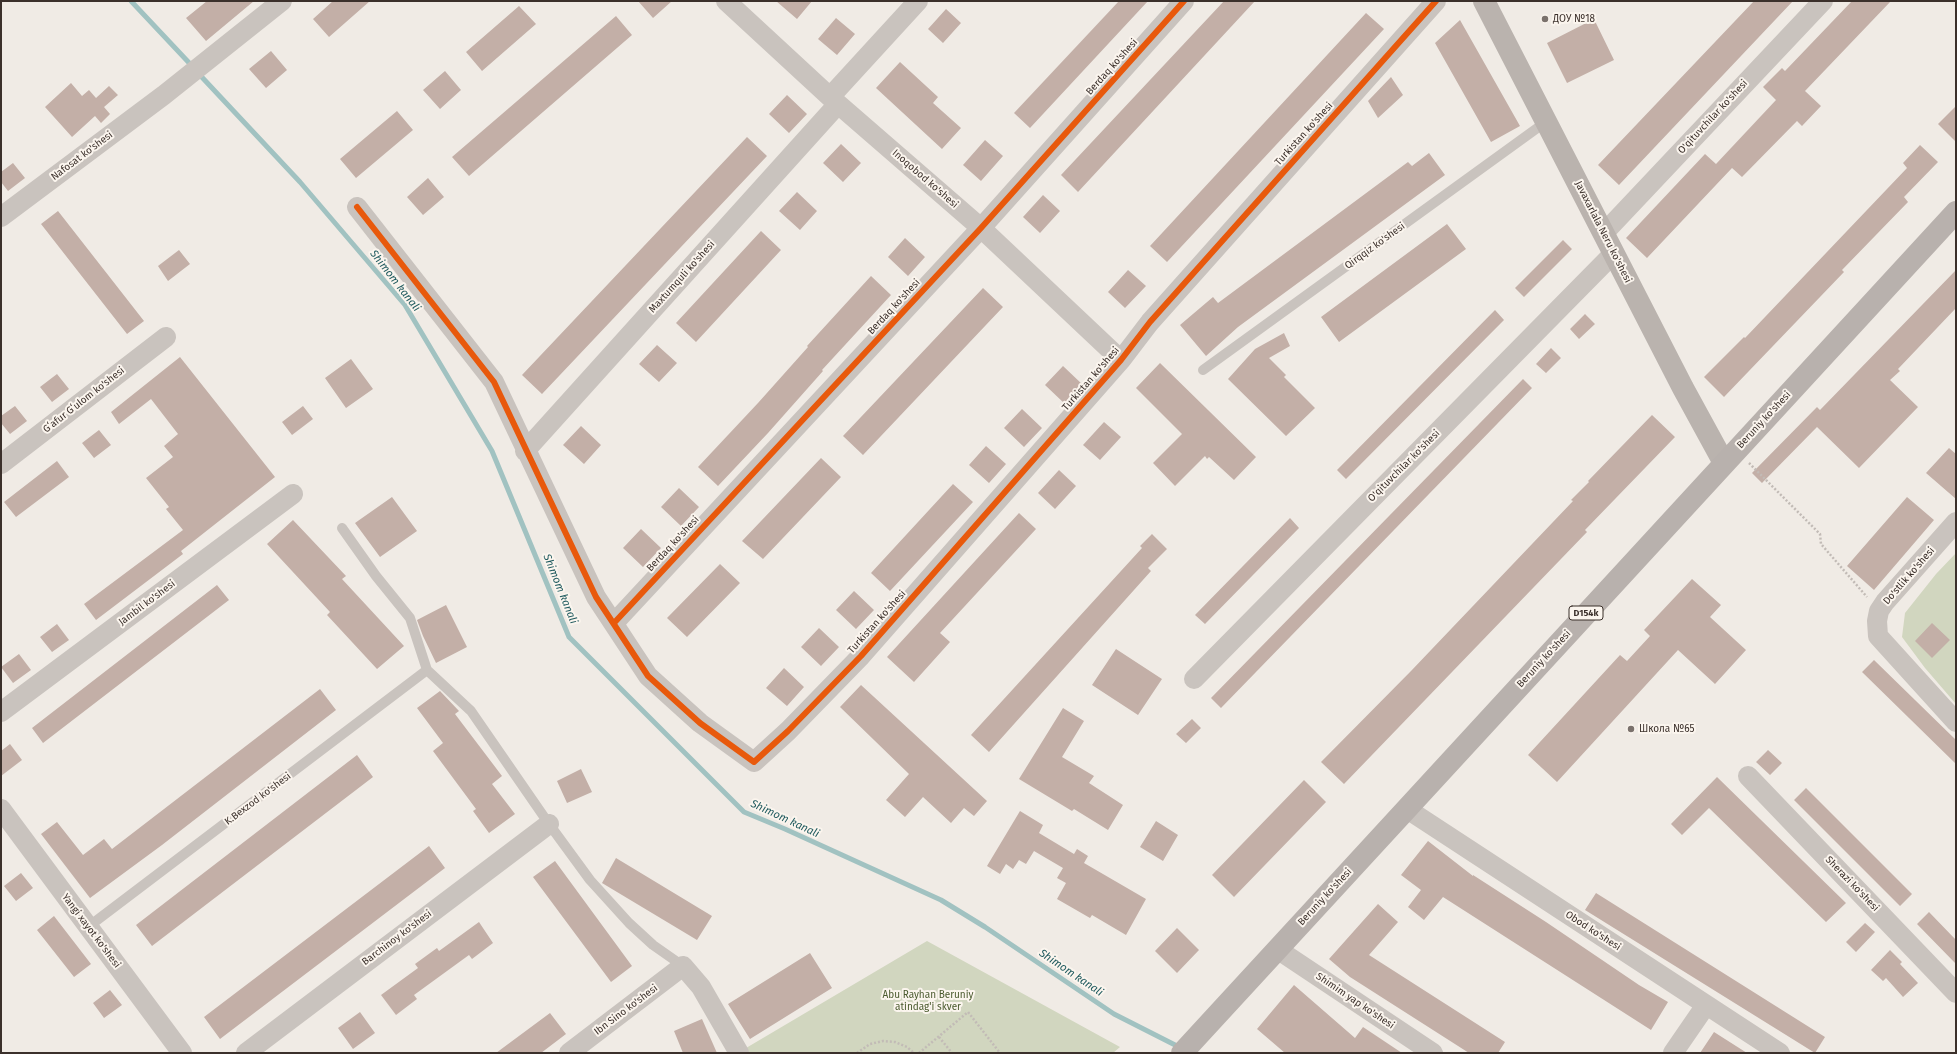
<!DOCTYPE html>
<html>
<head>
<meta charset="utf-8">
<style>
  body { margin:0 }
  #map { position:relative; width:1957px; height:1054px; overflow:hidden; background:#f0ebe5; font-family:"Fira Sans",sans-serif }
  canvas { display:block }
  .frame { position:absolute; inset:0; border:2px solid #3b302b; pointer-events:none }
</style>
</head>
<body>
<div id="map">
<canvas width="1957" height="1054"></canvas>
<div class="frame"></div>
</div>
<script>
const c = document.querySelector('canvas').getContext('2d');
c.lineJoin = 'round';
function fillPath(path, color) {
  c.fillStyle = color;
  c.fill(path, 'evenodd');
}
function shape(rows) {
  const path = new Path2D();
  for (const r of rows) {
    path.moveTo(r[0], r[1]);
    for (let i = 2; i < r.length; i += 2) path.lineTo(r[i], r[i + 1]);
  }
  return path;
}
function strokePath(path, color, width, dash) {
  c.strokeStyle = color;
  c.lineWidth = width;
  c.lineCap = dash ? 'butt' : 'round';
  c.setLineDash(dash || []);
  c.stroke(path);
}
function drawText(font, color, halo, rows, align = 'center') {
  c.font = font + ' "Fira Sans",sans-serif';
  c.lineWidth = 4;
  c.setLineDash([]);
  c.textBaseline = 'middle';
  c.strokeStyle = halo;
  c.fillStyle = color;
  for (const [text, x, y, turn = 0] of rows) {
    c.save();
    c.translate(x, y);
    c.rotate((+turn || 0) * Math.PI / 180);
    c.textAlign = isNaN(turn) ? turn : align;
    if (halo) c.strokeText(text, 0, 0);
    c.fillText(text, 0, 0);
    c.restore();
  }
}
const green = shape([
  [1956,553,1956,704,1925,668,1902,637,1905,613,1936,574],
  [927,941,1120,1047,1113,1053,742,1053,741,1051]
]);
const stream = shape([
  [131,1,193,67],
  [198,73,300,182,405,305,492,451,569,637,744,812,785,829,941,900,985,927,1114,1014,1181,1048]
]);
const building = shape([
  [207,1,254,1,206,41,186,18],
  [333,1,370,1,329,37,313,19],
  [638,1,672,1,653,18],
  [776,1,812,1,797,19],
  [1119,1,1148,1,1030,128,1014,113],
  [1224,1,1255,1,1078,192,1061,175],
  [1754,1,1793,1,1619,185,1598,165],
  [1852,1,1891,1,1805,91,1821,106,1802,126,1797,121,1742,177,1732,168,1647,258,1626,238,1705,154,1716,164,1776,100,1763,87,1782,68,1785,71],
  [519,6,536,24,482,71,466,52],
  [946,9,961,23,943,43,928,29],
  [1366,13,1384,29,1167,262,1150,246],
  [616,16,632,35,469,176,452,157],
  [836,18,855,34,837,55,818,39],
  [1594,19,1614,60,1567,83,1547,43],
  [1460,20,1520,126,1491,142,1435,43],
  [271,51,287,70,266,88,249,69],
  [900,62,938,97,933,103,961,128,942,149,876,88],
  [445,71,461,90,440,109,423,90],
  [1391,77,1403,95,1378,118,1368,101],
  [71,83,82,96,89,90,96,98,109,86,118,95,104,107,110,114,101,123,95,116,72,137,45,107],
  [787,95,807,114,789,133,769,114],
  [1956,106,1956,142,1938,124],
  [397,111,413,130,356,178,340,159],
  [747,137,767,156,542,394,522,375],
  [985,140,1003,156,981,181,963,165],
  [841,144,861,163,843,182,823,163],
  [1920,145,1938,162,1904,197,1908,202,1842,270,1844,272,1724,397,1704,377,1744,337,1745,338,1907,168,1903,163],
  [1429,153,1445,175,1238,327,1206,356,1180,325,1213,297,1218,303,1408,162,1412,166],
  [13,163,25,178,8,191,1,182,1,172],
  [428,178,444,197,423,215,407,197],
  [797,192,817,211,800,230,779,211],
  [1043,195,1060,211,1040,233,1023,217],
  [58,211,144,321,127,334,41,224],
  [1447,224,1466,249,1339,342,1321,317],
  [761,231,781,250,696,342,676,323],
  [905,238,925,257,908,276,888,257],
  [1563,240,1572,249,1524,297,1515,288],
  [179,250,190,264,168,281,158,266],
  [1128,270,1146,286,1125,308,1108,292],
  [1956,270,1956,308,1898,369,1900,371,1890,380,1918,407,1859,468,1817,427,1762,483,1752,473,1817,407,1820,410],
  [871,276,891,295,822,370,823,371,768,433,718,486,698,467,758,403,808,347,807,346],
  [983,288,1003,307,863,455,843,436],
  [1495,310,1504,320,1346,479,1337,470],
  [1585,314,1595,324,1579,339,1570,329],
  [1284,333,1290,346,1269,358,1286,375,1284,377,1315,408,1286,436,1228,379,1255,349],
  [657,345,677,363,659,382,639,364],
  [1551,348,1561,358,1546,373,1536,364],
  [180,357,275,477,181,551,183,554,96,620,84,604,183,530,166,509,169,507,146,478,173,457,164,446,178,434,151,399,119,424,111,412],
  [351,359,373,389,346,408,325,378],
  [1160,363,1256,457,1234,480,1209,457,1207,459,1205,456,1175,486,1153,463,1182,434,1136,388],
  [1063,366,1083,385,1065,404,1045,385],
  [57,374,69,389,52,402,40,387],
  [1523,379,1532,388,1221,708,1211,698],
  [15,406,27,421,10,434,1,423,1,416],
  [303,406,313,419,292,435,282,422],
  [1022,409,1042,428,1024,447,1004,428],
  [1652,415,1675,437,1585,530,1587,532,1344,784,1321,762,1411,671,1573,501,1571,500,1589,482,1588,481],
  [1104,422,1121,437,1100,460,1083,445],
  [581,426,601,445,584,464,563,445],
  [99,430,111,445,94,458,82,443],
  [986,446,1006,464,989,483,969,465],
  [1949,448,1956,454,1956,499,1926,473],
  [821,458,841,477,763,559,742,541],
  [57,461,69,477,16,517,4,502],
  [1059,470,1076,486,1055,509,1038,493],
  [953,484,973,502,890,591,871,573],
  [679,488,699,507,681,526,661,507],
  [392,497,417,531,380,557,355,523],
  [1907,497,1934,520,1874,590,1847,566],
  [1019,513,1036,529,940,633,950,642,914,682,887,657],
  [1290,518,1299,528,1205,624,1195,615],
  [293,520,346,576,342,579,404,646,377,669,327,615,330,612,267,544],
  [641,529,661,548,643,567,623,548],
  [1152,534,1167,549,1148,568,1151,571,989,752,971,735,1142,548,1140,546],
  [720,564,740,583,687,637,667,618],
  [1692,579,1721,605,1710,617,1746,650,1715,684,1678,650,1557,782,1528,755,1620,655,1627,661,1650,636,1644,630],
  [217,585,229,600,43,743,32,728],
  [854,591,874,610,856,629,836,610],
  [446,605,467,647,436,663,423,636,417,620],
  [1932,623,1950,640,1932,658,1915,641],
  [57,624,69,640,52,652,40,637],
  [819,628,839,647,821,666,801,647],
  [1116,649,1162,679,1138,715,1092,685],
  [19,654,31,670,13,683,1,667],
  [1874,660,1956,740,1956,764,1862,672],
  [784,668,804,687,787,706,766,688],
  [861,685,987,801,974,816,964,808,951,823,923,797,905,817,886,800,909,774,840,707],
  [320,689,336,710,162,845,90,898,41,834,57,822,83,855,104,839,112,849],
  [440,691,459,711,455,714,502,776,492,784,515,814,489,833,473,811,476,809,433,751,443,743,417,708],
  [1063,708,1084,721,1062,757,1094,776,1089,783,1123,805,1108,830,1074,809,1072,811,1019,779],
  [1192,719,1201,728,1186,743,1176,734],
  [10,744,22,760,1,776,1,751],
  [1768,750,1782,763,1770,775,1756,762],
  [357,755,373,777,152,946,136,925],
  [581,769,592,792,567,803,557,781],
  [1717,777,1846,903,1826,922,1709,808,1682,835,1671,824],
  [1304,780,1326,802,1234,897,1212,875],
  [1806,788,1912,894,1900,906,1794,800],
  [1020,811,1043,825,1039,833,1074,854,1077,849,1088,856,1084,863,1146,899,1126,935,1092,915,1090,918,1057,899,1066,883,1057,878,1063,868,1034,851,1026,864,1019,860,1013,869,1006,864,1000,874,987,866],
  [1156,821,1178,835,1163,861,1140,847],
  [1428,841,1473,876,1473,875,1546,922,1639,985,1668,1002,1651,1030,1443,897,1424,920,1408,907,1421,890,1401,875],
  [429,846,445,868,220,1039,204,1017],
  [616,858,712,916,697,940,602,883],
  [555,861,632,966,611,982,533,877],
  [21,873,33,888,16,901,4,886],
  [1596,893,1825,1037,1815,1053,1585,910],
  [1378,904,1398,922,1369,955,1505,1042,1498,1053,1469,1053,1350,977,1329,959],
  [1929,912,1956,940,1956,964,1917,924],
  [54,916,91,964,74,977,37,930],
  [479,922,493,943,472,959,469,955,414,995,417,999,396,1015,381,995,418,968,415,964,437,948,439,951],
  [1865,923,1875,932,1856,952,1846,942],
  [1177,928,1199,950,1177,973,1155,951],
  [1890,950,1902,962,1900,964,1918,983,1903,997,1886,978,1883,981,1871,970],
  [810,953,832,988,750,1039,728,1004],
  [1294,985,1355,1038,1363,1027,1402,1053,1285,1053,1257,1029],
  [110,990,122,1005,104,1018,93,1003],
  [360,1012,375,1033,353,1049,338,1028],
  [550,1013,566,1034,541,1053,496,1053],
  [702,1019,717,1053,683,1053,674,1031],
  [1714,1032,1747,1053,1700,1053]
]);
const path = shape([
  [1749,463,1820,534,1821,544,1867,597],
  [939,1037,952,1053],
  [857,1053,870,1044,883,1041,895,1042,907,1047,914,1053],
  [919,1053,968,1012,1000,1053]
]);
const lane = shape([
  [1203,370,1547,121],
  [342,528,376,576,410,618,427,670,471,711,549,824,590,880,629,923,653,945,683,966],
  [88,927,427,670]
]);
const street = shape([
  [726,1,830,97,981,228,1121,360],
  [830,97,918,1],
  [357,207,494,382,596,597,648,676,700,723,754,762,788,731,861,656,1121,360,1150,322,1436,1],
  [1,217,164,95,282,1],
  [1604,233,1823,1],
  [525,451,838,104],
  [1,464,166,337],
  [1956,522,1885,602,1879,611,1877,621,1878,636,1956,722],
  [614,623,981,228,1184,1],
  [1194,679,1614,253],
  [1,712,293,494],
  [1748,776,1956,993],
  [1,809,182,1053],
  [1407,809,1780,1053],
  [1277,949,1433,1053],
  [246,1053,549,824],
  [569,1053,683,966,701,987,739,1053],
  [1673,1053,1706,1005]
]);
const secondary = shape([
  [1484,1,1683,388,1724,463]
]);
const primary = shape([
  [1182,1053,1956,212]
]);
const cycleway = shape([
  [357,207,494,382,596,597,648,676,700,723,754,762,788,731,861,656,1121,360,1150,322,1436,1],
  [614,623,981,228,1184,1]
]);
const markers = [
  [1545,19,4,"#7a716c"],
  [1631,729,4,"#7a716c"]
];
const shields = [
  [1586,613,34]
];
const shieldNames = [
  ["D154k",1586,613]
];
const poiNames = [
  ["ДОУ №18",1553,19],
  ["Школа №65",1639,729]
];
const streetNames = [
  ["Berdaq ko'shesi",1112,67,-48],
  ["O'qituvchilar ko'shesi",1713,117,-47],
  ["Turkistan ko'shesi",1304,134,-48],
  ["Nafosat ko'shesi",82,156,-37],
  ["Inoqobod ko'shesi",925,179,41],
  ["Javaxarlala Neru ko'shesi",1603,232,63],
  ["Qirqqiz ko'shesi",1375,246,-36],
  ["Maxtumquli ko'shesi",682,277,-48],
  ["Berdaq ko'shesi",894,307,-47],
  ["Turkistan ko'shesi",1091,379,-49],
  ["Gʻafur Gʻulom ko'shesi",84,400,-38],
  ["Beruniy ko'shesi",1764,420,-47],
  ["O'qituvchilar ko'shesi",1404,466,-45],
  ["Berdaq ko'shesi",673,544,-47],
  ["Do'stlik ko'shesi",1909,576,-49],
  ["Jambil ko'shesi",147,603,-37],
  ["Turkistan ko'shesi",877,622,-48],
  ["Beruniy ko'shesi",1544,659,-47],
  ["K.Bexzod ko'shesi",258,799,-37],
  ["Sherazi ko'shesi",1852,884,46],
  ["Beruniy ko'shesi",1325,897,-47],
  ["Yangi xayot ko'shesi",91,931,53],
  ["Obod ko'shesi",1593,931,33],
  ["Barchinoy ko'shesi",397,938,-37],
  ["Shimim yap ko'shesi",1355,1001,34],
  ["Ibn Sino ko'shesi",626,1010,-37]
];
const parkNames = [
  ["Abu Rayhan Beruniy",928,995],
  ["atindag'i skver",928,1007]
];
const waterNames = [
  ["Shimom kanali",395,281,52],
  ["Shimom kanali",560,589,68],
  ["Shimom kanali",785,819,25],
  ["Shimom kanali",1071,973,34]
];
fillPath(green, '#d1d6bf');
strokePath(stream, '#a1c2c1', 5);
fillPath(building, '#c3afa7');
strokePath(path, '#c2bbb6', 2.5, [2, 2]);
strokePath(lane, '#c9c3be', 10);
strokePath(street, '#c9c3be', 20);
strokePath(secondary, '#bab3ae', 22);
strokePath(primary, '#b8b1ad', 22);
strokePath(cycleway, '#e8590c', 6);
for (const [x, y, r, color] of markers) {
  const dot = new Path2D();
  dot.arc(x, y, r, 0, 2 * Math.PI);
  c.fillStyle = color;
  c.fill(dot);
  strokePath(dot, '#fbf5ee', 1.5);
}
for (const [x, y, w] of shields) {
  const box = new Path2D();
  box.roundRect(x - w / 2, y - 7, w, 14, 3);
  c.fillStyle = '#fbf5ee';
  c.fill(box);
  strokePath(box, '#3b302b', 1);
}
drawText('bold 9px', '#3b302b', null, shieldNames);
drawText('10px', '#3b302b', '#fbf5ee', poiNames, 'left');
drawText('10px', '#3b302b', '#fbf5ee', streetNames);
drawText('10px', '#4a5a2e', '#fbf5ee', parkNames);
drawText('italic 11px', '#1f5a5e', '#fbf5ee', waterNames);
</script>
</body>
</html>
